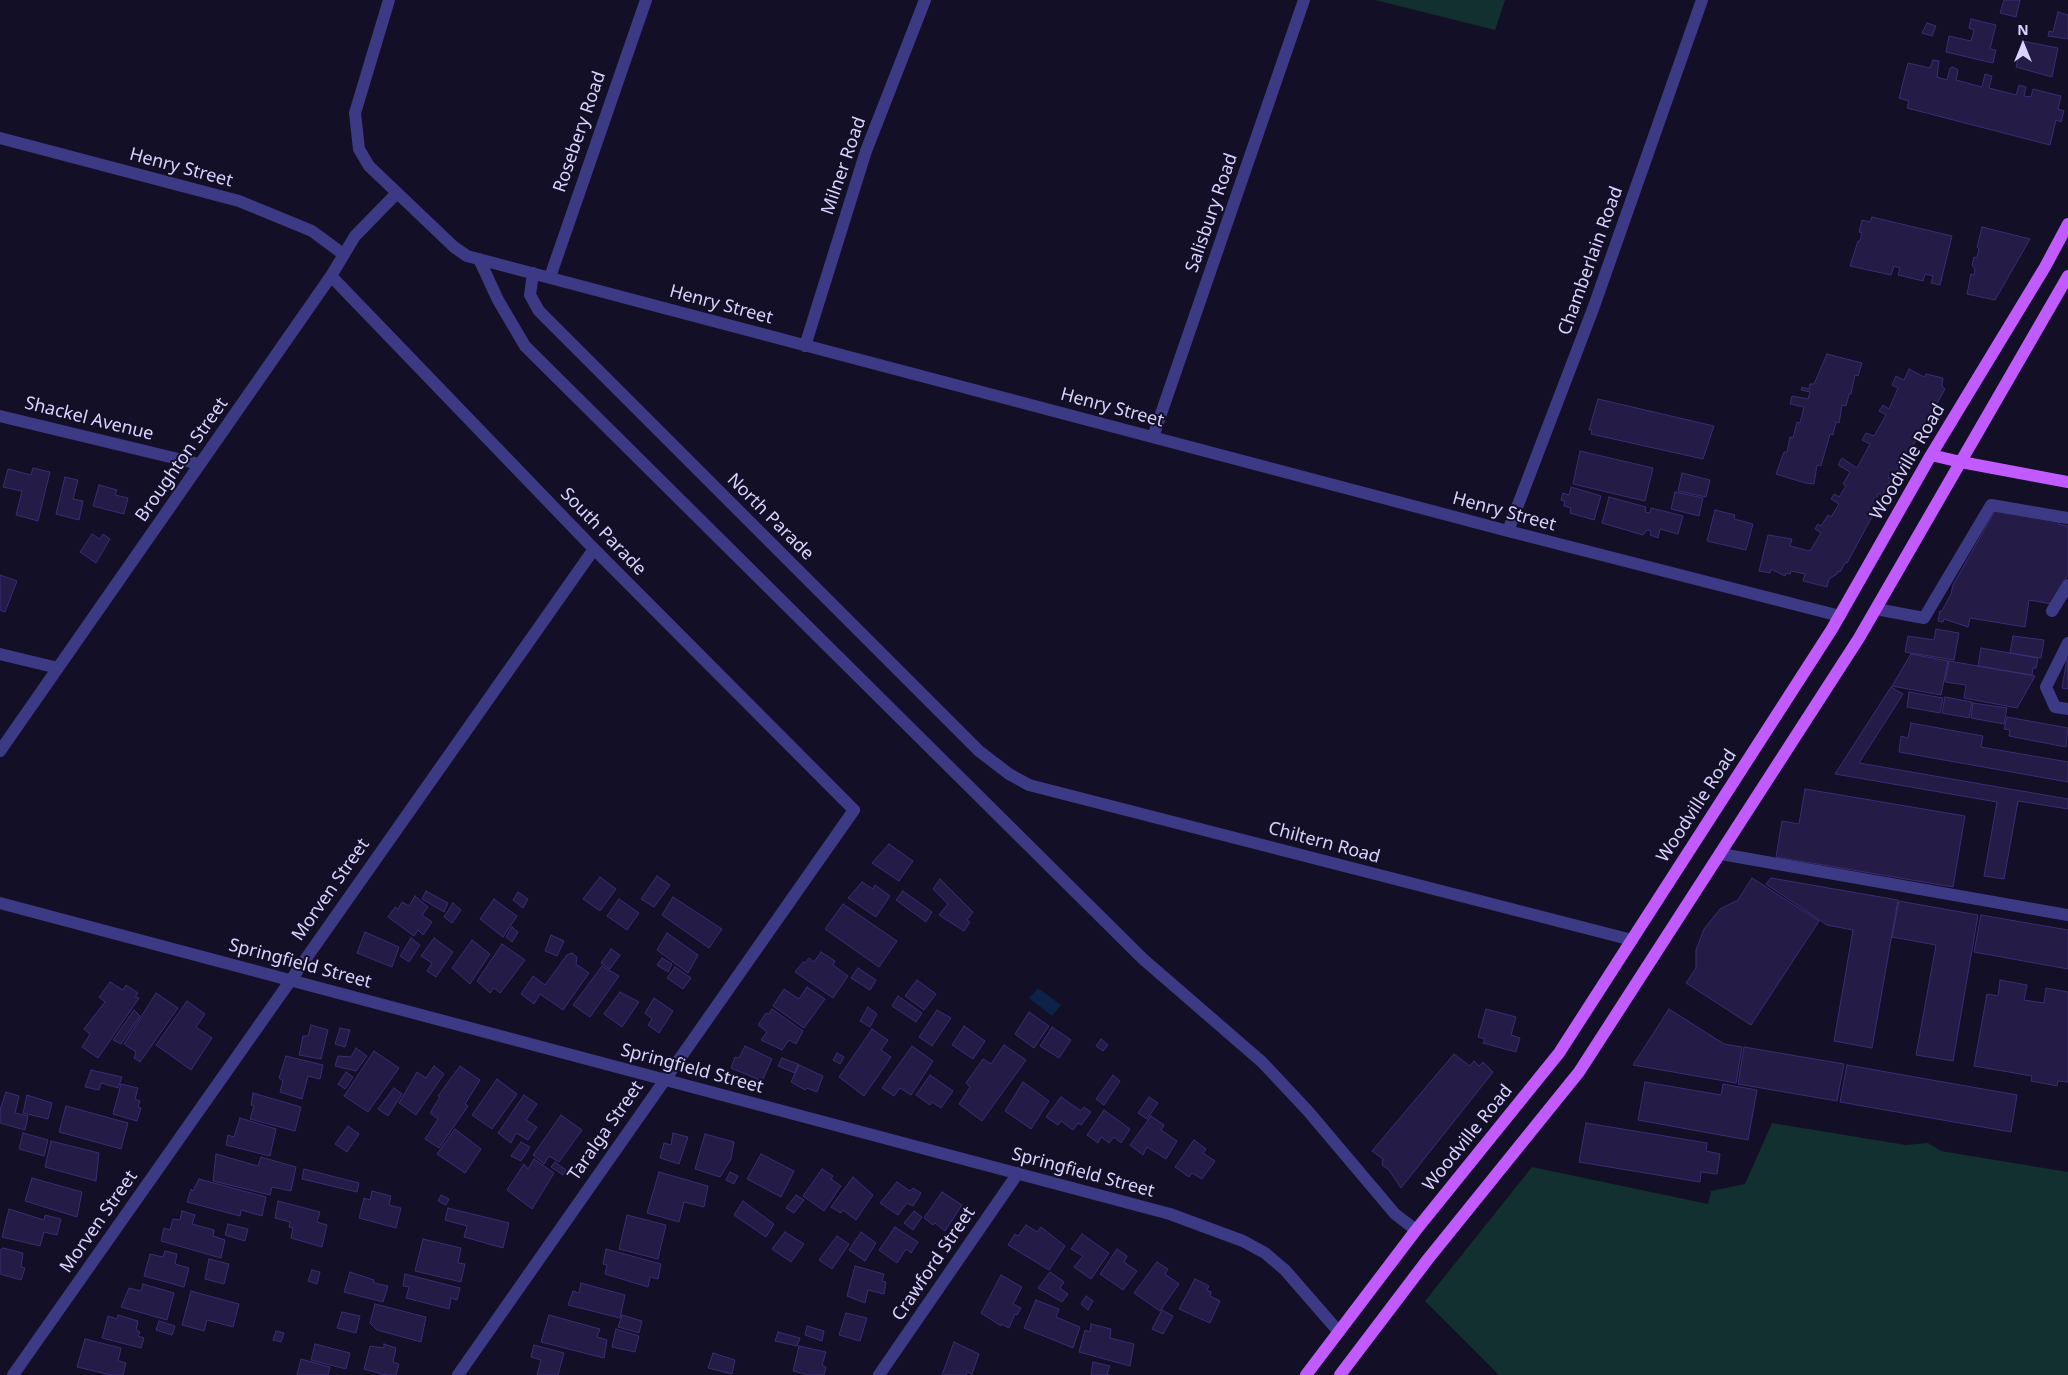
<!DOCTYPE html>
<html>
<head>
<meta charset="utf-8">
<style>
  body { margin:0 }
  #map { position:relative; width:2068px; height:1375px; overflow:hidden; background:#130f26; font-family:"Noto Sans",sans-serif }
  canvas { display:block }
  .north { position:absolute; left:1998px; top:20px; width:50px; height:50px; -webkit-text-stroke:4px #130f26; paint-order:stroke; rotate:0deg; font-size:14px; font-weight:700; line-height:20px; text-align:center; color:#d9d4ff }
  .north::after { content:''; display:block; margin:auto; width:18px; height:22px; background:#d9d4ff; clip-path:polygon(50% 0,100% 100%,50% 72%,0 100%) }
</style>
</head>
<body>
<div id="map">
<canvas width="2068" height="1375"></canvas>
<div class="north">N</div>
</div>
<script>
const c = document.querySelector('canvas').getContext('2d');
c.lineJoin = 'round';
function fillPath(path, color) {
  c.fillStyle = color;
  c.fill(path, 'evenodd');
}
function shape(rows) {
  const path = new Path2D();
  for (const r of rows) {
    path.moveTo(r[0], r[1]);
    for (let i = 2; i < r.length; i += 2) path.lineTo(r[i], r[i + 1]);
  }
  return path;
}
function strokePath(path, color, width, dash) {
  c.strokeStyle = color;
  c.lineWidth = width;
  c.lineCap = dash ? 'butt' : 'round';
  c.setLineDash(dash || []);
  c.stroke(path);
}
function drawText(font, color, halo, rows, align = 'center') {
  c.font = font + ' "Noto Sans",sans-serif';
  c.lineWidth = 4;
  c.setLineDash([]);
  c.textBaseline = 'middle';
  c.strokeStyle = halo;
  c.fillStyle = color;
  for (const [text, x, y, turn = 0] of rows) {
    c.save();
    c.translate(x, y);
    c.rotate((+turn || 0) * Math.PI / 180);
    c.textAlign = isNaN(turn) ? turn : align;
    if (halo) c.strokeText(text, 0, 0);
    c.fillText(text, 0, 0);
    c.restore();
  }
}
const green = shape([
  [1375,0,1505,0,1495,30],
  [1772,1123,1906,1145,1928,1143,1941,1151,2068,1172,2068,1375,1499,1375,1425,1301,1532,1167,1708,1204,1711,1191,1745,1184]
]);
const water = shape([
  [1038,988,1061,1005,1052,1016,1029,998]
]);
const building = shape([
  [2004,0,2020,0,2016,17,2000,13,2004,0],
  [2058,12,2068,15,2068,39,2048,36,2049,31,2053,32,2058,12],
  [1971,19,1996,25,1990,49,1996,50,1993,63,1946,52,1949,36,1971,41,1974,30,1969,28,1971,19],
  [1927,23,1936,26,1932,36,1922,33,1927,23],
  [2022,41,2058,48,2052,77,2016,67,2022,41],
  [1933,60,1939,61,1937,77,1947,80,1950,68,1953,67,1958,70,1956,80,1982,87,1985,74,1992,76,1989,88,2016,95,2019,85,2026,87,2024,96,2031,97,2033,89,2061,96,2058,109,2064,111,2061,122,2056,120,2050,145,1907,108,1909,101,1899,98,1908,63,1930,68,1933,60],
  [1872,217,1952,236,1940,285,1931,283,1933,276,1925,274,1923,281,1898,275,1900,268,1894,266,1891,275,1850,266,1858,241,1860,241,1862,233,1859,232,1862,220,1870,222,1872,217],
  [1982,227,2030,239,1995,300,1967,294,1971,274,1974,275,1975,269,1972,265,1974,257,1977,258,1979,249,1977,247,1982,227],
  [1827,354,1862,363,1858,376,1855,375,1851,394,1849,394,1846,406,1842,405,1839,423,1836,422,1833,435,1830,434,1821,466,1817,465,1814,484,1805,483,1776,474,1784,452,1787,452,1790,437,1793,438,1797,422,1800,423,1804,407,1790,404,1792,396,1808,399,1810,392,1801,390,1802,387,1809,389,1810,384,1814,384,1827,354],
  [1909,369,1924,377,1926,374,1943,378,1942,386,1945,389,1897,474,1890,473,1888,477,1891,479,1882,496,1878,493,1876,502,1879,504,1847,563,1845,563,1840,572,1838,571,1837,574,1829,579,1827,587,1803,581,1805,574,1791,571,1790,574,1786,573,1785,576,1771,569,1770,573,1759,571,1768,535,1792,539,1790,546,1810,551,1821,533,1815,529,1818,524,1821,526,1828,515,1831,517,1839,504,1831,499,1834,494,1839,497,1846,486,1843,484,1850,472,1838,465,1842,458,1857,468,1870,444,1862,440,1866,433,1874,436,1886,415,1879,411,1883,405,1889,409,1898,388,1892,385,1896,376,1904,380,1909,369],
  [1598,399,1714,426,1703,459,1591,434,1592,430,1589,430,1598,399],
  [1580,451,1653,468,1645,501,1573,484,1580,451],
  [33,468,50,472,38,521,16,515,22,491,3,487,8,469,31,475,33,468],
  [1682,473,1710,480,1706,497,1678,491,1682,473],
  [65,477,78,480,73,499,83,501,79,520,56,514,65,477],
  [99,485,117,490,115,495,128,498,124,514,93,506,99,485],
  [1571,487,1601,496,1594,520,1570,513,1571,508,1564,506,1565,501,1561,500,1563,493,1569,495,1571,487],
  [1675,492,1703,498,1699,516,1671,509,1675,492],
  [1609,497,1646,507,1645,512,1650,513,1651,508,1683,516,1678,534,1660,529,1658,538,1650,535,1651,531,1647,530,1643,535,1602,523,1609,497],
  [1715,510,1735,515,1734,519,1753,524,1746,550,1707,541,1715,510],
  [1995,511,2060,522,2058,524,2068,526,2068,574,2051,604,2029,600,2025,627,1970,618,1968,627,1944,619,1943,622,1938,621,1940,611,1942,611,1951,594,1953,585,1995,511],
  [92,534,100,539,103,534,110,539,96,563,80,552,92,534],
  [0,575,17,581,5,612,0,610,0,575],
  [1936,629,1959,633,1954,660,1905,652,1908,636,1934,640,1936,629],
  [2013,636,2044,640,2041,658,2010,653,2013,636],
  [1981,648,2038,658,2036,668,2033,668,2032,675,1978,666,1981,648],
  [1911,654,1948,661,1941,695,1892,686,1911,654],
  [2067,659,2068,659,2068,689,2062,688,2067,659],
  [1949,661,2035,676,2017,708,1964,698,1966,685,1945,682,1949,661],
  [1891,687,1903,694,1859,763,2068,799,2068,809,2018,801,2004,879,1984,876,1997,802,1835,774,1891,687],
  [1909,692,1943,698,1940,713,1907,707,1909,692],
  [1945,697,1972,702,1969,718,1942,713,1945,697],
  [1973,703,2007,708,2004,724,1971,718,1973,703],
  [2007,717,2068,728,2066,747,2009,736,2010,730,2004,729,2007,717],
  [1911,723,1983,736,1981,747,2068,762,2068,782,1899,752,1901,736,1908,738,1911,723],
  [1805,789,1965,816,1953,887,1776,857,1782,821,1799,824,1805,789],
  [889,844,913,861,899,881,872,863,889,844],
  [657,876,670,885,654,907,641,899,657,876],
  [600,877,616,889,600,911,583,899,600,877],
  [1752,878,1819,921,1751,1025,1686,983,1696,968,1696,950,1704,929,1720,909,1738,900,1752,878],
  [1771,878,1898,900,1872,1048,1834,1041,1853,930,1827,925,1766,884,1771,878],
  [940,879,973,912,967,920,970,922,964,931,939,915,948,904,933,889,940,879],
  [862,882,873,889,875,885,890,896,876,917,848,898,862,882],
  [426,891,448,903,444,912,422,899,426,891],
  [903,891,932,912,926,922,896,900,903,891],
  [518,892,528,899,523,908,513,900,518,892],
  [415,896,428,907,422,915,432,922,423,935,418,930,414,936,388,917,395,907,398,909,402,902,409,906,415,896],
  [673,897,722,929,709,948,662,915,673,897],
  [494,899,517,916,503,937,480,919,494,899],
  [619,899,639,913,627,930,607,916,619,899],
  [1899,901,1978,915,1953,1061,1916,1055,1936,945,1892,937,1899,901],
  [453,903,461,910,452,923,444,917,453,903],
  [843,904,897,941,879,967,825,929,843,904],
  [1981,915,2068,930,2068,969,1974,952,1981,915],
  [512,927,518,932,512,942,506,937,512,927],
  [365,932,399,947,392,967,357,953,365,932],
  [667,933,698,955,688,973,657,950,667,933],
  [551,935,564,941,557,956,545,951,551,935],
  [411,938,420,945,409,962,400,956,411,938],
  [434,938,453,952,436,977,427,971,432,963,421,956,434,938],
  [472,940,490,954,470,984,452,968,472,940],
  [502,944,525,960,500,993,494,988,490,993,477,981,502,944],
  [611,949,620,955,610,969,601,963,611,949],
  [821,952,835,961,833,965,848,976,833,998,795,972,803,962,805,963,809,958,814,962,821,952],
  [572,953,577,957,576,964,589,973,563,1010,540,994,534,1004,521,994,533,976,545,985,567,955,572,953],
  [662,958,672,964,668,972,657,965,662,958],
  [602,966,619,976,590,1017,573,1005,602,966],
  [675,967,691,978,683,989,667,978,675,967],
  [858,968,876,980,870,990,851,978,858,968],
  [917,980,936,994,924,1010,905,996,917,980],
  [2000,980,2027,985,2024,1000,2044,1003,2046,988,2068,992,2068,1082,2058,1081,2057,1086,2031,1081,2032,1076,1974,1066,1987,994,1998,996,2000,980],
  [110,982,123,990,126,985,138,993,135,997,139,998,98,1058,82,1047,90,1034,84,1029,105,1002,99,997,110,982],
  [807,987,825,999,804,1028,773,1006,784,989,799,999,807,987],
  [620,992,639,1002,622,1027,604,1014,620,992],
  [156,993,178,1008,140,1062,134,1058,136,1052,124,1044,156,993],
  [898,996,922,1013,916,1022,892,1006,898,996],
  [654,998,673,1011,659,1033,648,1025,652,1019,645,1013,654,998],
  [187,1001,205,1014,196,1027,212,1038,191,1070,156,1045,187,1001],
  [868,1007,877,1014,870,1027,860,1021,868,1007],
  [772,1009,803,1031,796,1044,789,1040,782,1050,761,1040,767,1032,758,1025,766,1013,769,1014,772,1009],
  [1486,1009,1516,1017,1511,1035,1520,1038,1516,1052,1483,1043,1485,1039,1478,1037,1486,1009],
  [1669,1009,1724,1044,1742,1047,1736,1083,1633,1065,1669,1009],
  [134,1010,140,1016,121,1044,113,1040,134,1010],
  [937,1010,951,1018,932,1046,919,1037,937,1010],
  [1029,1012,1049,1026,1034,1048,1015,1034,1029,1012],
  [311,1025,328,1030,321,1059,299,1055,303,1036,308,1036,311,1025],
  [964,1026,985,1041,973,1059,952,1045,964,1026],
  [1052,1027,1071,1040,1059,1058,1040,1046,1052,1027],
  [340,1028,350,1030,345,1047,335,1044,340,1028],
  [872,1029,888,1040,881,1050,891,1057,864,1096,839,1077,872,1029],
  [1101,1039,1108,1045,1103,1051,1096,1046,1101,1039],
  [1004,1045,1026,1060,982,1121,959,1104,970,1087,966,1083,983,1059,991,1064,1004,1045],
  [745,1046,772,1059,762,1081,731,1068,735,1057,739,1058,745,1046],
  [912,1046,933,1061,911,1095,900,1088,894,1096,882,1088,912,1046],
  [1744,1047,1844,1064,1837,1101,1738,1084,1744,1047],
  [356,1048,367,1056,356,1071,335,1066,338,1056,351,1057,356,1048],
  [374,1051,399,1068,368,1112,344,1096,374,1051],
  [837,1053,844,1057,840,1064,833,1060,837,1053],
  [1454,1054,1470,1066,1474,1061,1479,1066,1483,1062,1493,1072,1401,1188,1389,1170,1382,1165,1383,1159,1372,1151,1454,1054],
  [286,1056,323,1065,320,1079,308,1076,302,1099,280,1092,283,1081,279,1078,286,1056],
  [782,1058,798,1064,795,1073,778,1066,782,1058],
  [799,1065,823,1076,817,1092,807,1088,805,1090,791,1082,799,1065],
  [1847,1065,2017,1095,2011,1132,1840,1102,1847,1065],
  [434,1066,444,1074,416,1115,399,1103,417,1072,426,1078,434,1066],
  [460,1066,480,1080,465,1104,468,1106,439,1148,425,1139,438,1119,430,1113,440,1097,438,1096,460,1066],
  [91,1070,122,1077,118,1088,101,1083,99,1090,85,1087,91,1070],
  [346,1072,353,1077,345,1089,338,1084,346,1072],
  [930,1075,953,1091,941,1108,932,1102,930,1105,916,1095,930,1075],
  [1113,1075,1120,1081,1104,1105,1096,1099,1113,1075],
  [497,1079,517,1094,492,1129,472,1115,497,1079],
  [1023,1082,1049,1101,1031,1129,1005,1111,1023,1082],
  [1645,1082,1721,1095,1723,1084,1757,1090,1748,1140,1638,1120,1645,1082],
  [121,1084,138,1088,135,1099,140,1101,138,1107,141,1108,137,1121,113,1114,121,1084],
  [394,1088,402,1094,388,1116,378,1109,394,1088],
  [6,1092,19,1096,15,1113,28,1116,25,1130,0,1123,0,1110,6,1092],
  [253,1093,301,1107,295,1131,250,1119,254,1106,251,1105,253,1093],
  [27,1095,52,1103,48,1119,23,1113,27,1095],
  [524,1095,537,1104,526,1120,537,1127,528,1140,516,1133,511,1143,498,1133,524,1095],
  [1061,1097,1081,1111,1084,1107,1091,1112,1081,1125,1078,1123,1073,1130,1061,1121,1058,1125,1046,1117,1061,1097],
  [1149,1097,1158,1103,1147,1119,1138,1113,1149,1097],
  [66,1106,128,1123,121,1149,59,1132,66,1106],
  [1104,1110,1130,1129,1121,1143,1114,1137,1109,1143,1101,1137,1098,1143,1087,1135,1104,1110],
  [561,1115,582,1130,559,1162,549,1156,544,1164,533,1155,561,1115],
  [1151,1116,1164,1125,1161,1130,1177,1141,1166,1159,1147,1147,1143,1155,1130,1145,1151,1116],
  [240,1118,276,1129,270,1156,226,1145,228,1135,234,1137,240,1118],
  [1586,1123,1707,1143,1706,1151,1720,1154,1717,1174,1701,1172,1700,1182,1579,1162,1586,1123],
  [348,1126,359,1134,347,1152,335,1144,348,1126],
  [455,1129,481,1149,465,1173,437,1154,455,1129],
  [23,1133,48,1140,44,1156,19,1149,23,1133],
  [673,1133,688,1137,679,1164,660,1158,664,1143,671,1145,673,1133],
  [705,1134,734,1142,731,1159,720,1177,695,1169,705,1134],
  [1194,1140,1206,1149,1203,1153,1215,1161,1202,1179,1192,1173,1189,1177,1175,1167,1194,1140],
  [51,1141,99,1153,96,1181,45,1167,51,1141],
  [521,1142,530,1147,521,1161,511,1156,521,1142],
  [216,1154,258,1166,261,1157,296,1167,291,1191,272,1187,270,1195,213,1181,216,1154],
  [761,1154,794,1171,781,1197,747,1179,761,1154],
  [534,1159,554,1173,532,1209,507,1190,524,1164,528,1169,534,1159],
  [555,1162,566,1170,563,1175,551,1167,555,1162],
  [304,1169,359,1183,357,1192,302,1179,304,1169],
  [822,1169,833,1176,831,1179,841,1186,824,1211,803,1196,822,1169],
  [659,1172,708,1186,704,1207,684,1202,679,1222,647,1213,659,1172],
  [730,1172,738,1176,734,1184,726,1180,730,1172],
  [853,1177,873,1195,856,1220,843,1210,841,1213,831,1207,853,1177],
  [32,1178,82,1192,77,1217,25,1201,32,1178],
  [199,1179,266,1197,262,1216,241,1210,240,1216,187,1202,191,1189,193,1191,199,1179],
  [897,1182,910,1191,913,1188,921,1193,913,1206,907,1203,898,1215,880,1203,897,1182],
  [372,1191,391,1196,389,1205,401,1208,396,1228,359,1218,364,1198,370,1200,372,1191],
  [942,1192,962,1205,945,1231,935,1223,933,1225,924,1218,942,1192],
  [441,1195,449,1199,446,1205,438,1201,441,1195],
  [796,1195,804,1200,794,1213,786,1208,796,1195],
  [278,1201,320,1212,317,1222,327,1225,322,1247,291,1238,293,1228,289,1227,290,1222,275,1218,278,1201],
  [743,1201,774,1224,766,1237,734,1215,743,1201],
  [448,1208,509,1223,503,1248,464,1237,467,1226,445,1220,448,1208],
  [9,1209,44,1220,45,1215,61,1219,57,1235,44,1232,40,1246,2,1237,9,1209],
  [182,1211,195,1215,192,1224,214,1230,213,1236,225,1240,221,1258,161,1241,164,1228,170,1230,173,1219,180,1220,182,1211],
  [914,1211,922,1217,913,1230,904,1223,914,1211],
  [627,1215,666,1225,658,1259,619,1249,627,1215],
  [228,1224,248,1229,245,1241,225,1235,228,1224],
  [1026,1225,1037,1232,1041,1227,1065,1246,1049,1270,1008,1245,1015,1234,1018,1236,1026,1225],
  [895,1227,918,1242,911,1253,906,1249,897,1263,879,1250,895,1227],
  [785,1232,804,1244,791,1262,772,1249,785,1232],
  [861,1232,876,1243,865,1261,849,1250,861,1232],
  [1082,1234,1109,1253,1091,1279,1074,1267,1083,1256,1071,1249,1082,1234],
  [837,1236,849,1244,832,1269,819,1260,837,1236],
  [423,1239,461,1248,458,1263,465,1264,461,1282,415,1271,423,1239],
  [3,1248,23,1253,21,1267,25,1268,21,1280,0,1274,0,1250,3,1248],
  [606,1249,661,1264,658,1279,650,1277,648,1287,605,1274,607,1265,603,1264,606,1249],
  [1117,1249,1127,1256,1124,1262,1137,1271,1123,1290,1100,1274,1117,1249],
  [165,1251,177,1254,175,1264,189,1268,184,1287,144,1276,150,1254,163,1257,165,1251],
  [209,1259,229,1264,224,1284,205,1279,209,1259],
  [1157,1262,1168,1269,1165,1274,1179,1284,1160,1311,1134,1293,1157,1262],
  [855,1266,884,1274,882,1281,886,1282,884,1294,868,1290,865,1303,847,1296,855,1266],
  [312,1270,320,1272,317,1284,308,1281,312,1270],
  [350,1272,374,1280,374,1283,388,1286,383,1302,344,1292,350,1272],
  [1050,1272,1064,1282,1060,1288,1068,1294,1062,1302,1038,1288,1050,1272],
  [405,1274,460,1288,457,1300,451,1298,449,1309,406,1298,409,1287,403,1286,405,1274],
  [1001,1275,1022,1287,1013,1304,1021,1308,1017,1315,1015,1314,1009,1328,1001,1324,1001,1326,981,1313,1001,1275],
  [1195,1279,1209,1286,1207,1290,1211,1292,1210,1296,1220,1301,1210,1323,1179,1309,1195,1279],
  [581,1283,625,1295,620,1318,568,1305,573,1291,579,1293,581,1283],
  [143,1284,174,1293,167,1320,121,1307,129,1288,141,1291,143,1284],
  [191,1291,239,1304,233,1327,207,1320,204,1331,182,1325,191,1291],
  [1086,1296,1093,1301,1088,1310,1081,1304,1086,1296],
  [1036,1300,1059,1309,1056,1317,1080,1327,1073,1348,1024,1328,1036,1300],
  [375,1304,426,1317,421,1342,377,1330,370,1323,375,1304],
  [1162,1310,1173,1316,1163,1334,1152,1329,1162,1310],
  [342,1312,360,1316,356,1333,337,1328,342,1312],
  [846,1313,867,1318,860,1341,839,1335,846,1313],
  [118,1315,138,1321,136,1330,140,1332,138,1336,144,1338,141,1348,102,1338,108,1316,117,1319,118,1315],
  [549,1315,600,1329,597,1337,607,1340,604,1358,541,1342,549,1315],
  [622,1315,642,1321,639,1333,618,1327,622,1315],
  [159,1321,175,1326,172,1335,156,1330,159,1321],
  [1091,1324,1111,1329,1110,1338,1134,1344,1130,1366,1079,1352,1085,1330,1090,1332,1091,1324],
  [807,1326,824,1331,822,1341,805,1335,807,1326],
  [616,1329,639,1336,635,1352,612,1347,616,1329],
  [276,1331,284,1333,281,1342,273,1340,276,1331],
  [778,1332,800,1338,797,1346,775,1341,778,1332],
  [85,1339,121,1348,118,1361,126,1363,123,1375,111,1375,77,1367,85,1339],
  [954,1342,979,1354,972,1374,967,1372,966,1375,942,1375,954,1342],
  [315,1344,350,1353,346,1369,311,1360,315,1344],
  [384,1344,396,1348,393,1362,399,1364,396,1375,386,1375,364,1369,370,1346,384,1348,384,1344],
  [534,1345,564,1353,558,1375,537,1375,541,1360,531,1357,534,1345],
  [799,1346,826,1352,822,1365,826,1367,824,1375,809,1375,793,1371,799,1346],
  [713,1353,735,1360,732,1374,708,1368,713,1353],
  [301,1359,330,1367,328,1375,297,1375,301,1359],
  [1093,1362,1110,1366,1107,1374,1110,1375,1091,1375,1093,1362]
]);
const minor = shape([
  [389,0,355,113,359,149,369,166,454,247,467,256,1508,531,1840,616],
  [0,138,239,201,312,231,343,254],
  [479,259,498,300,525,346,1143,959,1262,1062,1308,1111,1395,1214,1416,1230],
  [533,273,530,295,539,311,979,751,1009,774,1029,785,1632,940],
  [331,276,594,549,854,810,458,1375],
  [550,277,646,0],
  [805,346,866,151,925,0],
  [0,416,199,464],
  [1153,437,1304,0],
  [1508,531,1593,309,1702,0],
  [1876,609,1924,618,1991,505,2068,518],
  [2052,611,2068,585],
  [2068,643,2046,687,2055,707,2068,709],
  [0,654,58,668],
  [0,751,331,276,355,236,397,193],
  [1721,854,2068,915],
  [0,903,1170,1214,1243,1241,1265,1253,1285,1270,1339,1332],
  [13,1375,594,549],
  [879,1375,1018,1173]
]);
const major = shape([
  [1931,455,1961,462,2068,482],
  [1306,1375,1416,1230,1559,1053,1832,629,1931,455,2045,267,2068,224],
  [1340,1375,1428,1259,1579,1072,1859,638,2068,276]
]);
const streetNames = [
  ["Rosebery Road",580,132,-71],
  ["Milner Road",844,166,-71],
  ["Henry Street",181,168,15],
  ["Salisbury Road",1212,213,-71],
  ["Chamberlain Road",1591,261,-70],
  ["Henry Street",721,305,15],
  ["Henry Street",1112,408,15],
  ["Shackel Avenue",89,419,14],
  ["Broughton Street",182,460,-55],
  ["Woodville Road",1908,462,-60],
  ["Henry Street",1504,512,15],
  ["North Parade",770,517,45],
  ["South Parade",603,532,46],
  ["Woodville Road",1697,806,-57],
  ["Chiltern Road",1324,843,15],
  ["Morven Street",331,890,-55],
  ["Springfield Street",300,964,15],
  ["Springfield Street",692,1069,15],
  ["Taralga Street",606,1131,-55],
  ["Woodville Road",1468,1138,-51],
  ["Springfield Street",1083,1173,15],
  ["Morven Street",99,1222,-55],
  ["Crawford Street",934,1264,-56]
];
fillPath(green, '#12302f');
fillPath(water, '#0c2248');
fillPath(building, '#241b47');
strokePath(building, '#3b2d73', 1);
strokePath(minor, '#3d3a85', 12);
strokePath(major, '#c25bff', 12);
drawText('18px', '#d9d4ff', '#130f26', streetNames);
</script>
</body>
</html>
